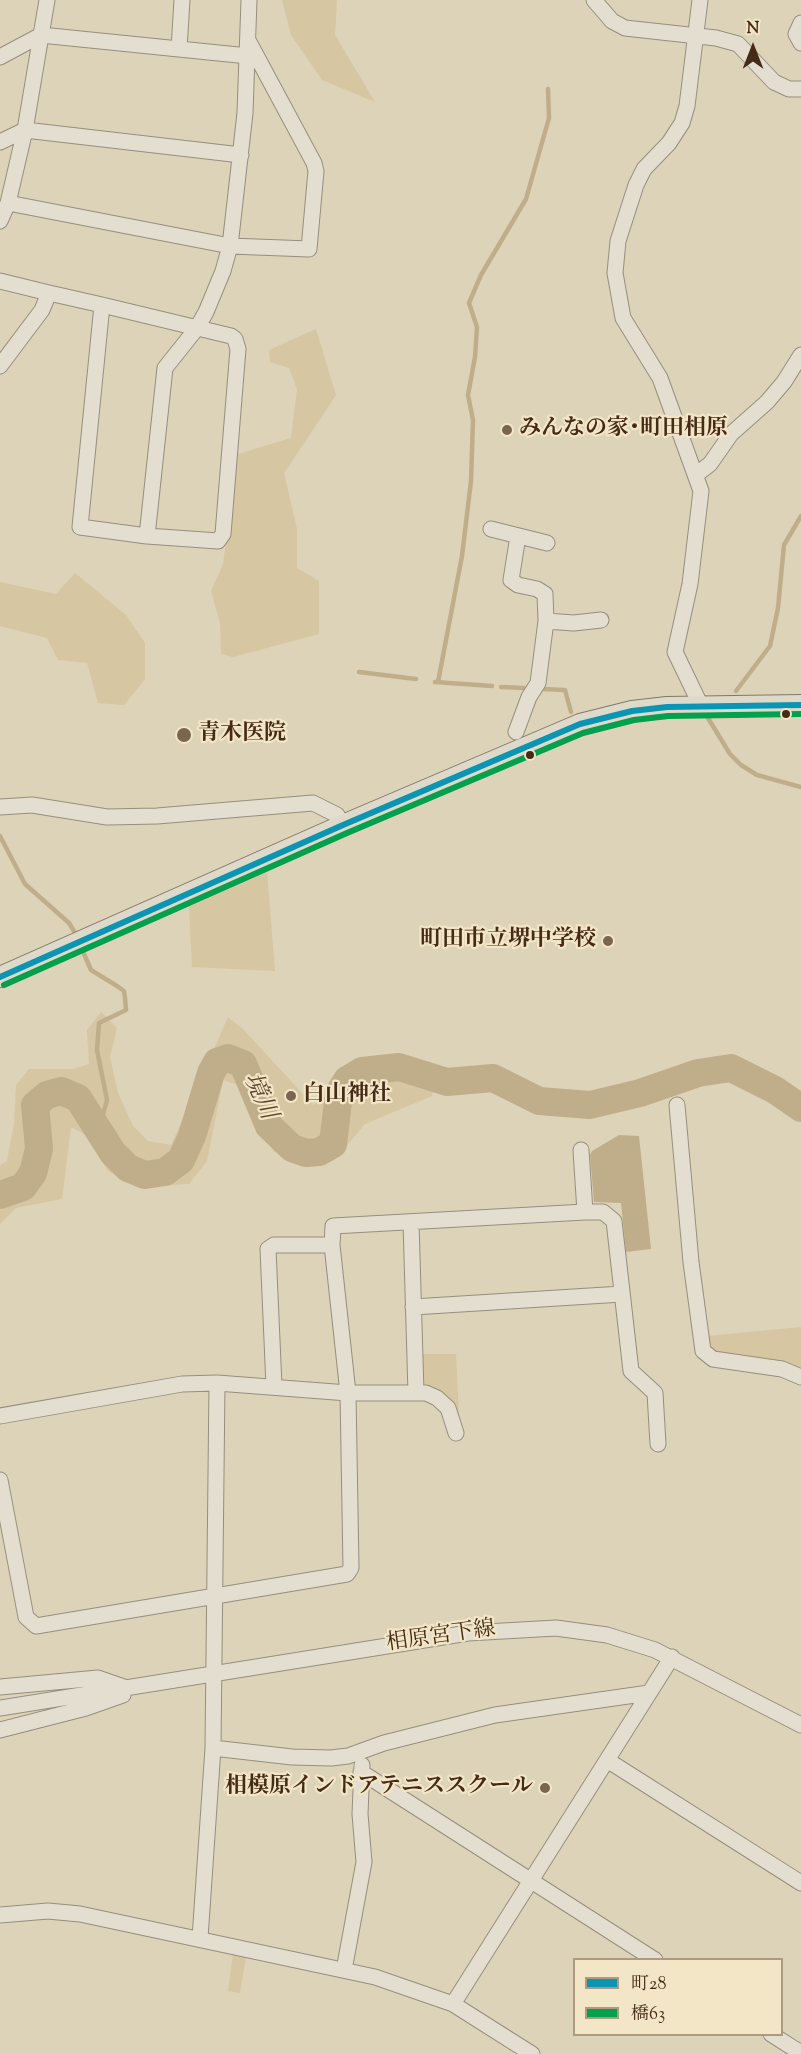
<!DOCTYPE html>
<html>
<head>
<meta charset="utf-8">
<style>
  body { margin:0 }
  #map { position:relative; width:801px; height:2054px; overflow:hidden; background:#ddd3b8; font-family:"Sorts Mill Goudy","Noto Serif JP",serif }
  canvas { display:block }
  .legend { position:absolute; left:573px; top:1958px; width:210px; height:78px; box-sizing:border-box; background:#f3e6c7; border:2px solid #ad9b81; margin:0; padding:8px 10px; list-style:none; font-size:18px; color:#452a17 }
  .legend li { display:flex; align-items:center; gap:12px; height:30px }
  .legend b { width:30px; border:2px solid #ad9b81 }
  .north { position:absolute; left:723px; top:18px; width:60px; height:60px; -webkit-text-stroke:4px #f3e6c7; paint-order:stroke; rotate:0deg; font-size:16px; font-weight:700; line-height:24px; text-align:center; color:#452a17 }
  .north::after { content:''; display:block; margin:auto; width:21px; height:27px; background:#452a17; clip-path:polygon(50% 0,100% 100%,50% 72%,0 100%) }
</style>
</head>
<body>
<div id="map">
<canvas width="801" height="2054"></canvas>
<ul class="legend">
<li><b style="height:8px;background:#0a96b3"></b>町28</li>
<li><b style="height:8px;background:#03a04e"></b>橋63</li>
</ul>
<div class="north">N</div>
</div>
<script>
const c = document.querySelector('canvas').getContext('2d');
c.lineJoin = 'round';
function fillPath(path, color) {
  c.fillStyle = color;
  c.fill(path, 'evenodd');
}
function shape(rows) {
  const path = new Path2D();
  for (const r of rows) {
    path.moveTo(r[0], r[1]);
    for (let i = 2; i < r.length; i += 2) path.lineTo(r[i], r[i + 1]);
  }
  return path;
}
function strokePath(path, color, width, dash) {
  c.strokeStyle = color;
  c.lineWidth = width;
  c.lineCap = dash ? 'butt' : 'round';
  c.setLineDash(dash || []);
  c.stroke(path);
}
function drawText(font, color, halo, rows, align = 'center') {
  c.font = font + ' "Sorts Mill Goudy","Noto Serif JP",serif';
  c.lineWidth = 4.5;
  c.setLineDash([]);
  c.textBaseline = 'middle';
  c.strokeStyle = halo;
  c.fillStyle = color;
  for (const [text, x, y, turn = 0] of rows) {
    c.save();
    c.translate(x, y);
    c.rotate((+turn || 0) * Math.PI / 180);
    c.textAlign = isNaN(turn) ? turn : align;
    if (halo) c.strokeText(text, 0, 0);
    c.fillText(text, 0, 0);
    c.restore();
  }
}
const green = shape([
  [282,0,337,0,335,35,375,102,322,80,291,35],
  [316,329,336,395,284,473,297,529,297,568,319,581,319,634,233,657,221,654,220,623,211,591,223,564,238,454,291,438,297,389,289,368,270,362,269,350],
  [75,573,126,615,145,643,145,679,124,705,98,703,87,663,58,660,47,638,0,626,0,582,56,594],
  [267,872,275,971,192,967,189,907],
  [101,1012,117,1028,110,1057,118,1093,133,1126,148,1141,171,1145,228,1017,243,1029,313,1105,353,1083,392,1076,434,1085,432,1096,365,1124,343,1150,299,1160,274,1152,239,1085,223,1080,207,1161,189,1184,138,1187,108,1171,84,1134,71,1127,62,1199,16,1208,0,1224,0,1165,7,1161,14,1123,16,1085,29,1069,73,1069,89,1064,87,1030],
  [801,1327,801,1367,713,1351,709,1346,707,1336],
  [421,1354,456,1354,459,1417,446,1395,423,1383],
  [233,1954,246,1957,240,1993,228,1991]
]);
const water = shape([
  [619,1135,639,1136,651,1249,626,1252,621,1203,594,1202,590,1155,592,1151]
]);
const stream = shape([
  [359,672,416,679],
  [435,682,492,686],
  [438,682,462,556,471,481,473,420,468,395,475,357,477,327,469,303,481,275,526,199,549,118,548,89],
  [501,687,524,688],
  [542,689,565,690,571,712],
  [736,691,770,646,778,608,784,545,801,516],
  [708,718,730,754,741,765,757,775,801,787],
  [0,836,25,884,69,923,77,936],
  [81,947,91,970,117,986,124,991,125,998,126,1010,99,1023,97,1050,107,1100,99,1129]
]);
const river = shape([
  [0,1195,23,1187,33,1173,39,1149,35,1105,47,1095,61,1091,78,1098,113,1153,128,1168,145,1175,165,1172,181,1160,192,1136,211,1073,217,1062,228,1058,243,1064,269,1126,292,1148,306,1153,319,1152,333,1144,339,1093,347,1080,362,1071,399,1067,447,1082,493,1078,539,1101,590,1105,640,1093,698,1073,731,1068,775,1090,801,1108]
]);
const minor = shape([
  [594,0,612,21,625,28,716,38,738,44,774,82,789,89,801,89],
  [700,0,687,106,682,123,669,143,644,169,636,185,618,241,615,273,623,318,660,378,701,491,690,584,675,652,701,706],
  [801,23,796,34,801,43],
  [179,49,182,0],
  [0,57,41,35,248,56],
  [0,142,25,130,241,155],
  [8,203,230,246,309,249,316,171,314,163,249,42],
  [0,221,8,203,25,130,47,0],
  [0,281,49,293,102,305,231,336,235,339,238,349,223,534,218,541,147,536,80,527,102,305],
  [0,366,42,310,49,293],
  [697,474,710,464,731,434,767,402,784,382,801,355],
  [491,529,547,543],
  [147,536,165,368,197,328,206,312,223,271,230,246,245,113,249,0],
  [546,621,574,623,601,620],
  [516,732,529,697,538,683,546,621,545,594,537,589,518,585,511,580,518,536],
  [0,807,32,805,107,817,157,816,313,803,337,815,343,825],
  [677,1105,691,1262,703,1351,713,1359,782,1369,801,1377],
  [581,1150,585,1212],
  [411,1222,416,1393],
  [413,1307,622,1294],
  [274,1386,268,1249,274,1245,332,1245],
  [0,1416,182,1384,217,1383,348,1393,426,1393,437,1398,448,1408,456,1433],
  [0,1480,26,1617,36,1626,347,1574,351,1568,348,1393,332,1245,333,1226,585,1212,603,1212,614,1221,631,1371,655,1393,658,1444],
  [0,1687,98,1678,124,1687],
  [0,1708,468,1633,556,1628,607,1635,655,1650,801,1725],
  [0,1730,86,1708,123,1695],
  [213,1748,292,1757,331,1758,348,1756,384,1743,495,1715,649,1693],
  [607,1760,801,1883],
  [361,1772,655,1960],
  [0,1915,48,1911,80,1914,375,1977,453,2004,532,2054],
  [200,1938,213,1748,217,1383],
  [344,1970,364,1862,360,1814,362,1765],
  [453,2004,672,1657],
  [771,2034,801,2053]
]);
const major = shape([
  [0,977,343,825,580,724,632,711,667,707,801,705]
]);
const bus1 = shape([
  [0,977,343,825,580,724,632,711,667,707,801,705]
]);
const bus2 = shape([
  [4,985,347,833,583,733,634,720,668,716,801,714]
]);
const markers = [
  [507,430,6,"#7a654f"],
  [786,714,5,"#452a17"],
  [184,735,8,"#7a654f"],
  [530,755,5,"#452a17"],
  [608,941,6,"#7a654f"],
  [291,1096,6,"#7a654f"],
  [545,1788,6,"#7a654f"]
];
const poiNames = [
  ["みんなの家･町田相原",519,430],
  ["青木医院",198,735],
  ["町田市立堺中学校",596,941,"right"],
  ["白山神社",303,1096],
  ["相模原インドアテニススクール",533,1788,"right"]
];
const streetNames = [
  ["相原宮下線",441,1638,-8]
];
const waterNames = [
  ["境川",258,1097,66]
];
fillPath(green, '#d6c6a2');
fillPath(water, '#c0ae8a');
strokePath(stream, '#c0ae8a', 4.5);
strokePath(river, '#c0ae8a', 28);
strokePath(minor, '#978e7d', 17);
strokePath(major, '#817868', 22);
strokePath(minor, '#e4ded1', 15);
strokePath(major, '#dfd9c9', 20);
strokePath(bus1, '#0a96b3', 6);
strokePath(bus2, '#03a04e', 6);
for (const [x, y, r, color] of markers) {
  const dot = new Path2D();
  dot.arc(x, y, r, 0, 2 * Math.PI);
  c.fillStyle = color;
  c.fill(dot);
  strokePath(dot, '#f3e6c7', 2);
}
drawText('bold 22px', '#452a17', '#f3e6c7', poiNames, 'left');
drawText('22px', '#452a17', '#f3e6c7', streetNames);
drawText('italic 24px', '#60472f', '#f3e6c7', waterNames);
</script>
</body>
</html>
